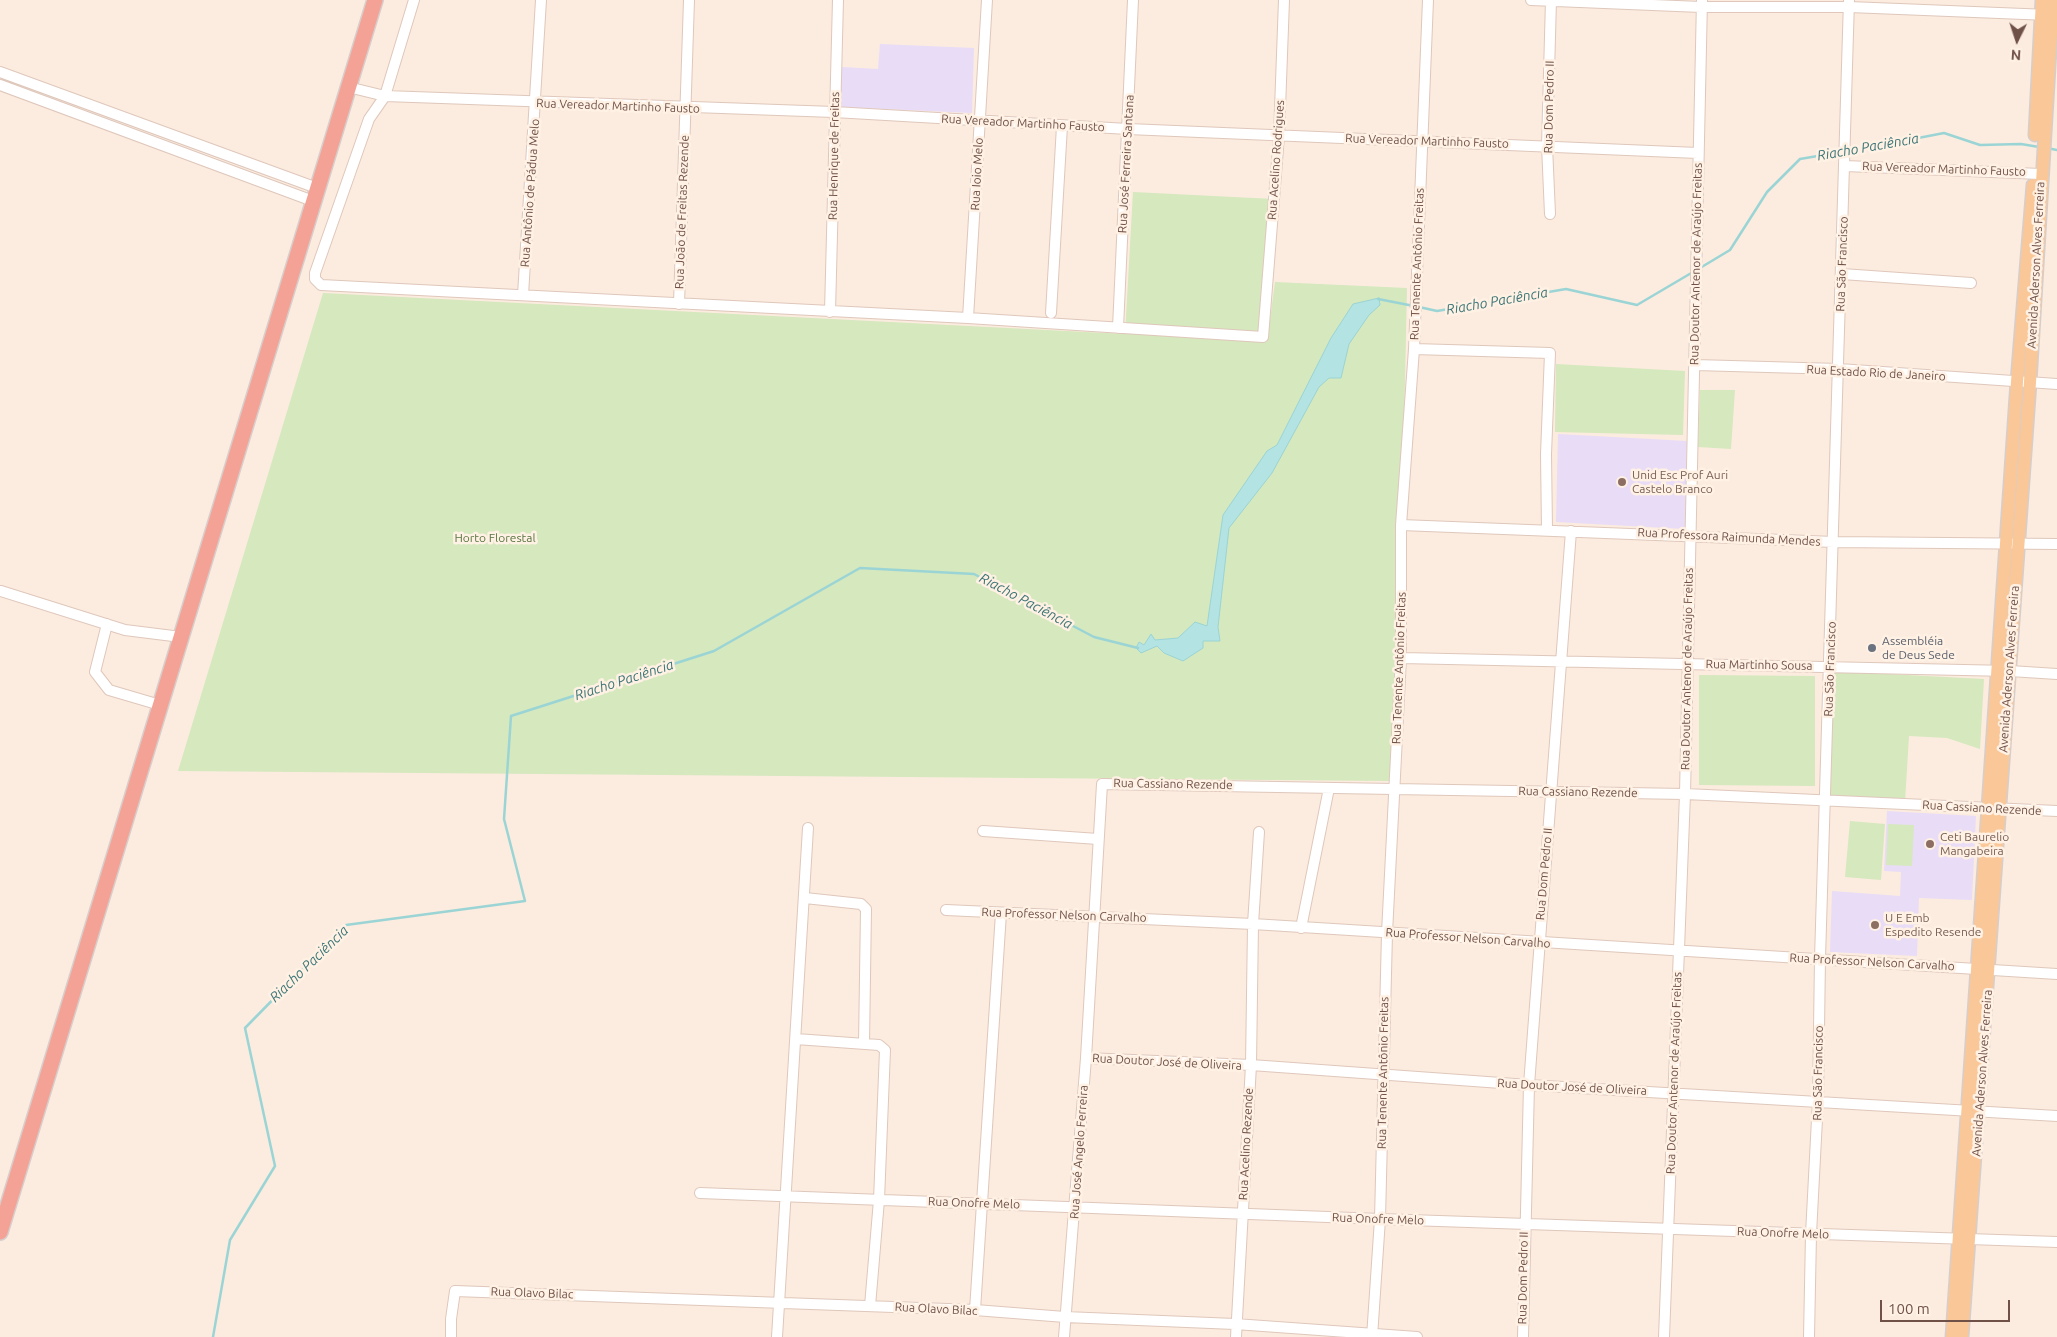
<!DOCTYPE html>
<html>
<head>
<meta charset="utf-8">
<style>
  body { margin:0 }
  #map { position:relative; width:2057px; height:1337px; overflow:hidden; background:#fbecdf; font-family:Ubuntu,sans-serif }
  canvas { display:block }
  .north { position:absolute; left:1992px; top:15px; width:50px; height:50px; -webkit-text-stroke:4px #fff1e4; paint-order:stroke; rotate:184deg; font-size:14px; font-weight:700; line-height:20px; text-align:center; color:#705148 }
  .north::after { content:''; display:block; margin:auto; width:18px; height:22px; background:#705148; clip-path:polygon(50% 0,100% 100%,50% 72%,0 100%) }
  .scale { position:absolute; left:1880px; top:1300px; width:130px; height:22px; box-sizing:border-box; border:2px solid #705148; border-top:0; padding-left:6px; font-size:15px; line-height:18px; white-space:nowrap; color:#705148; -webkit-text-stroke:4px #fff1e4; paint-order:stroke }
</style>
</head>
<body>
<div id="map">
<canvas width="2057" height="1337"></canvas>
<div class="north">N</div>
<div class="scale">100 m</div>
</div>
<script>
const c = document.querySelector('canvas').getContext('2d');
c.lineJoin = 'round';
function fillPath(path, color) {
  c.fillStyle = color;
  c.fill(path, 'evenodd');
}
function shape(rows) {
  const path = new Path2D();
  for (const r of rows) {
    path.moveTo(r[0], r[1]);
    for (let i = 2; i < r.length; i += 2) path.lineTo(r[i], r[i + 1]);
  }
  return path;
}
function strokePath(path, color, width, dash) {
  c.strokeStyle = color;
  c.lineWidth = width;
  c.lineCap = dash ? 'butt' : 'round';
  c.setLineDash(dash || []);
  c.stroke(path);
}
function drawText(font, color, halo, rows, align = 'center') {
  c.font = font + ' Ubuntu,sans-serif';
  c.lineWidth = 5;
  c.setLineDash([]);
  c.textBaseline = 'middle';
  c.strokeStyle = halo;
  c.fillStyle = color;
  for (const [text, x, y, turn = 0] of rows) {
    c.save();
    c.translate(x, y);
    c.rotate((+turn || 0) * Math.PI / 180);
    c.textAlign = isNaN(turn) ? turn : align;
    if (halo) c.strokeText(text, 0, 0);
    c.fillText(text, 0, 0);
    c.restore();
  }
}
const education = shape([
  [880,44,974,48,972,113,839,107,841,67,878,69],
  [1558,434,1687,441,1685,529,1556,522],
  [1887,811,1976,816,1972,900,1919,898,1917,956,1830,952,1832,891,1900,896,1901,872,1884,871]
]);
const green = shape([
  [1133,192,1274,199,1260,342,1267,342,1275,282,1407,288,1402,523,1392,781,178,771,323,293,1125,334],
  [1556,364,1685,371,1683,435,1555,432],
  [1700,390,1735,390,1731,449,1698,447],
  [1829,671,1984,679,1980,749,1947,738,1909,736,1905,802,1823,798],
  [1699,675,1815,676,1815,786,1699,785],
  [1850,821,1885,824,1881,880,1845,877],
  [1888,824,1914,825,1912,866,1886,865]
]);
const water = shape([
  [1379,298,1380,305,1369,315,1349,344,1341,378,1329,378,1319,387,1272,473,1229,528,1218,627,1220,641,1203,641,1203,648,1183,661,1164,653,1157,646,1141,653,1136,648,1139,642,1144,645,1151,634,1155,640,1178,638,1195,622,1207,626,1223,515,1267,451,1277,445,1331,338,1353,304,1379,298]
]);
const stream = shape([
  [2047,148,2057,150],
  [1846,152,1944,133,1980,145,2021,144,2039,147],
  [1700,268,1730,250,1767,192,1800,159,1841,152],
  [1378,299,1414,306],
  [1419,307,1437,311,1566,289,1637,305,1693,272],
  [213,1337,230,1240,275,1166,245,1028,346,925,525,901,504,819,511,716,714,651,860,568,974,574,1094,637,1138,648]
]);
const minor = shape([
  [414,0,385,96,369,119,315,273,315,279,321,285,968,318,1263,337,1279,136,1284,0],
  [1531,0,1701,7,1849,7,2049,15],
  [0,72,317,188],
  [0,85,313,201],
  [348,87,385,96,834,112,1128,129,1698,153],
  [1845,166,2041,174],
  [1550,214,1547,146,1551,0],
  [1842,274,1971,283],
  [523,295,541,0],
  [679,304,689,0],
  [830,312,838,0],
  [1051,313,1062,126],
  [968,318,987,0],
  [1118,328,1133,0],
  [1414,349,1550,353,1546,454,1547,530],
  [1695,365,1839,369,2057,384],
  [1401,525,1834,542,2057,544],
  [1,591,125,630,181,637],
  [107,624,95,672,109,690,160,705],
  [1401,658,2010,671,2057,674],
  [983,831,1098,839],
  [805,898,861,904,866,909,864,1044],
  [946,910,1253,924,2057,974],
  [1301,928,1329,788],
  [796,1039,879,1045,885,1050,879,1200,870,1306],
  [1086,1058,1251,1065,1529,1085,2057,1116],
  [700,1193,1380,1219,2057,1242],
  [975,1310,1001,913],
  [451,1337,451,1319,455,1291,975,1310,1065,1317,1235,1324,1417,1337],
  [777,1337,808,828],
  [1064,1337,1086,1058,1102,784,1685,794,2057,811],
  [1236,1337,1251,1065,1253,924,1259,832],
  [1372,1337,1380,1219,1387,933,1401,658,1401,525,1414,349,1428,0],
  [1523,1337,1529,1085,1571,531],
  [1664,1337,1685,794,1702,0],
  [1809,1337,1811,1234,1818,1100,1820,958,1849,0]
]);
const major = shape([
  [2035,135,2042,0],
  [1952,1337,2017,382,2033,185],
  [1962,1337,2030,382,2053,0]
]);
const highway = shape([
  [0,1232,375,0]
]);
const markers = [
  [1622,482,5,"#8d6e63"],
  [1872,648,5,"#6b7280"],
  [1930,844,5,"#8d6e63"],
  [1875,925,5,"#8d6e63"]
];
const streetNames = [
  ["Rua Vereador Martinho Fausto",618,106,2],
  ["Rua Dom Pedro II",1549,107,-89],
  ["Rua Vereador Martinho Fausto",1023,123,3],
  ["Rua Vereador Martinho Fausto",1427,141,2],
  ["Rua Henrique de Freitas",834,156,-89],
  ["Rua Acelino Rodrigues",1276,160,-86],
  ["Rua José Ferreira Santana",1126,164,-87],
  ["Rua Vereador Martinho Fausto",1944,169,2],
  ["Rua Ioio Melo",977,174,-87],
  ["Rua Antônio de Pádua Melo",530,193,-86],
  ["Rua João de Freitas Rezende",682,212,-88],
  ["Rua Tenente Antônio Freitas",1417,264,-88],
  ["Rua Doutor Antenor de Araújo Freitas",1696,264,-89],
  ["Rua São Francisco",1842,264,-88],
  ["Avenida Aderson Alves Ferreira",2036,265,-87],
  ["Rua Estado Rio de Janeiro",1876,373,3],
  ["Rua Professora Raimunda Mendes",1729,537,3],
  ["Rua Martinho Sousa",1759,665,1],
  ["Rua Tenente Antônio Freitas",1399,668,-88],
  ["Rua Doutor Antenor de Araújo Freitas",1687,669,-89],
  ["Rua São Francisco",1830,669,-88],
  ["Avenida Aderson Alves Ferreira",2009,669,-86],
  ["Rua Cassiano Rezende",1173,784,1],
  ["Rua Cassiano Rezende",1578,792,1],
  ["Rua Cassiano Rezende",1982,808,3],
  ["Rua Dom Pedro II",1544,874,-85],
  ["Rua Professor Nelson Carvalho",1064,915,2],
  ["Rua Professor Nelson Carvalho",1468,938,4],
  ["Rua Professor Nelson Carvalho",1872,962,3],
  ["Rua Doutor José de Oliveira",1167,1062,3],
  ["Rua Tenente Antônio Freitas",1383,1073,-89],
  ["Rua Doutor Antenor de Araújo Freitas",1674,1073,-88],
  ["Rua São Francisco",1818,1073,-89],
  ["Avenida Aderson Alves Ferreira",1982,1073,-86],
  ["Rua Doutor José de Oliveira",1572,1087,3],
  ["Rua Acelino Rezende",1246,1144,-87],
  ["Rua José Angelo Ferreira",1079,1152,-86],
  ["Rua Onofre Melo",974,1203,2],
  ["Rua Onofre Melo",1378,1219,2],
  ["Rua Onofre Melo",1783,1233,2],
  ["Rua Dom Pedro II",1523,1278,-89],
  ["Rua Olavo Bilac",532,1293,2],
  ["Rua Olavo Bilac",936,1309,3]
];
const educationNames = [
  ["Unid Esc Prof Auri",1632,475],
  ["Castelo Branco",1632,489],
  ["Ceti Baurelio",1940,837],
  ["Mangabeira",1940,851],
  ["U E Emb",1885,918],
  ["Espedito Resende",1885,932]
];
const parkNames = [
  ["Horto Florestal",495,538]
];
const worshipNames = [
  ["Assembléia",1882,641],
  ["de Deus Sede",1882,655]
];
const waterNames = [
  ["Riacho Paciência",1868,147,-10],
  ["Riacho Paciência",1497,301,-10],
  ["Riacho Paciência",1026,601,28],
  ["Riacho Paciência",624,680,-18],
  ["Riacho Paciência",309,964,-44]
];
fillPath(education, '#e9dcf7');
fillPath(green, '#d5e8be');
fillPath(water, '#b4e3e3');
strokePath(water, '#9bd4d5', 1);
strokePath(stream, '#9bd4d5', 2.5);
strokePath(minor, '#dfc7bb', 12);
strokePath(major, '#d7cecc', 15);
strokePath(highway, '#d7cecc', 18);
strokePath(minor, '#fff', 10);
strokePath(major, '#f9c798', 12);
strokePath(highway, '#f5a296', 15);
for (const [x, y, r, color] of markers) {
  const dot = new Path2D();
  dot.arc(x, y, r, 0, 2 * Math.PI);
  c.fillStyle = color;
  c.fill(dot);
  strokePath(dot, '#fff1e4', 2);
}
drawText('12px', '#705148', '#fff1e4', streetNames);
drawText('12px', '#785e54', '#fff1e4', educationNames, 'left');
drawText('12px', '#577641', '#fff1e4', parkNames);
drawText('12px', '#5b616d', '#fff1e4', worshipNames, 'left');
drawText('italic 14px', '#3c7576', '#fff1e4', waterNames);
</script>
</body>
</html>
